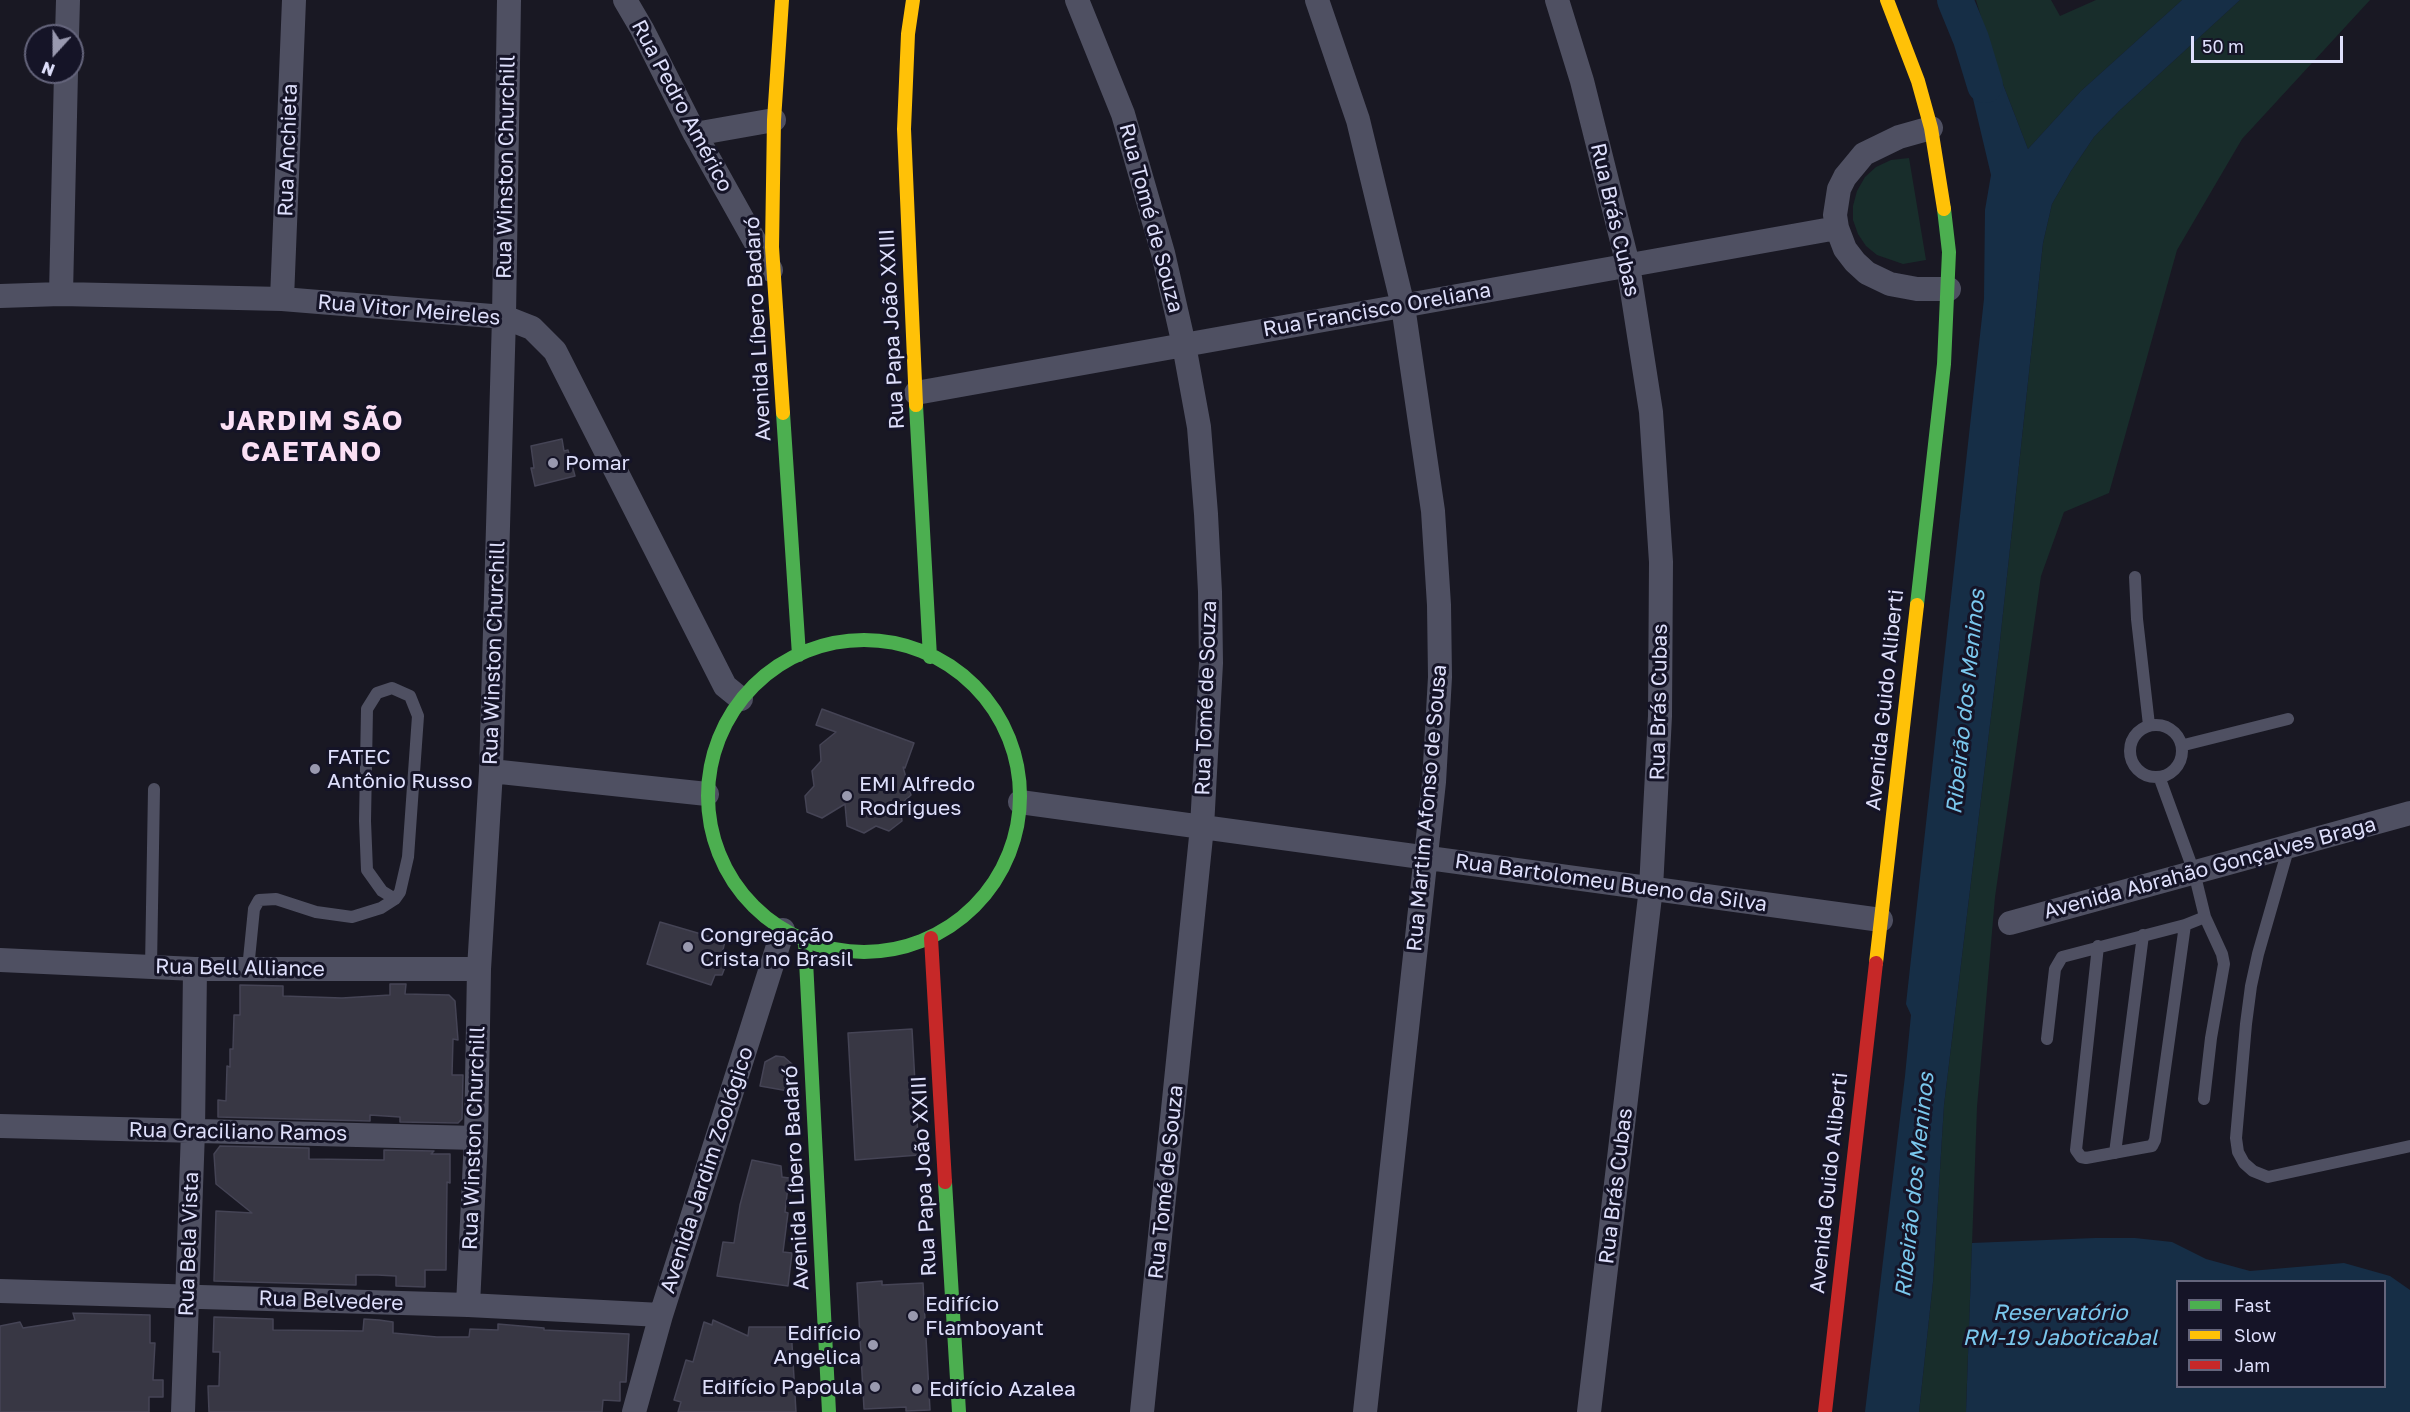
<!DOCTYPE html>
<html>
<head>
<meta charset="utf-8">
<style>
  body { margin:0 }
  #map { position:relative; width:2410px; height:1412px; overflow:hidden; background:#191823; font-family:"Golos Text",sans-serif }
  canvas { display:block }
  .legend { position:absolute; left:2176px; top:1280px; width:210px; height:108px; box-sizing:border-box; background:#151427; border:2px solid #65657c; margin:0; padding:8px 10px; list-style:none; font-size:18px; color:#dedffb }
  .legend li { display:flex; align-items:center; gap:12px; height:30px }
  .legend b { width:30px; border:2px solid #65657c }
  .north { position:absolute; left:24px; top:24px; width:60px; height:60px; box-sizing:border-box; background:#151427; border:2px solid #65657c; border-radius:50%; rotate:201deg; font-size:16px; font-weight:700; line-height:24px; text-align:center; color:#dedffb }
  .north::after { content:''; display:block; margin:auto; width:21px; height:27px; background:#9999af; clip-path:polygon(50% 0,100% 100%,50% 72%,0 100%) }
  .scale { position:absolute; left:2191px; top:36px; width:152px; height:27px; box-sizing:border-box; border:3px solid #dedffb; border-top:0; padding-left:8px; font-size:18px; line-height:21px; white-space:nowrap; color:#dedffb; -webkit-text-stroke:4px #151427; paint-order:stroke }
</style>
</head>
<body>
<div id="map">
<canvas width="2410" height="1412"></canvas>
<ul class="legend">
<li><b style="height:8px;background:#4caf50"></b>Fast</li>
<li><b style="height:8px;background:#ffc107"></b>Slow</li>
<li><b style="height:8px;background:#c62828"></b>Jam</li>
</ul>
<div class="north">N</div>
<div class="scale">50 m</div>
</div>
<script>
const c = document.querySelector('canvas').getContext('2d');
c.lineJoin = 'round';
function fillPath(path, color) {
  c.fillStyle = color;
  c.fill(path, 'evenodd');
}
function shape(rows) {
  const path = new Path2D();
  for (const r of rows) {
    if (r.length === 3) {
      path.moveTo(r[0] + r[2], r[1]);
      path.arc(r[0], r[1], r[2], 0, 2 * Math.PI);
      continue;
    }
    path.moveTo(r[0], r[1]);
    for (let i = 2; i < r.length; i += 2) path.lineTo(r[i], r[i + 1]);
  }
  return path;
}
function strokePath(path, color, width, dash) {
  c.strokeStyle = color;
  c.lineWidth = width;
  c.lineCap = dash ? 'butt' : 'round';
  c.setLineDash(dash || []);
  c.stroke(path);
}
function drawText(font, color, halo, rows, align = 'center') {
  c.font = font + ' "Golos Text",sans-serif';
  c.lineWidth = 6;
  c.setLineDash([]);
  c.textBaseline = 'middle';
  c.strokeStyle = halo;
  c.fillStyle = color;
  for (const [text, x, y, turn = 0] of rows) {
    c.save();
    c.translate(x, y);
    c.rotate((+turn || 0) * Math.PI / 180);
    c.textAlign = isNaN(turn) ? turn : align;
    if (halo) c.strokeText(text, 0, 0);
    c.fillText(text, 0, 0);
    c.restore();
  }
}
const green = shape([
  [1976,0,2051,0,2060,16,2096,0,2182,0,2081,91,2028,149,1994,61],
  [2240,0,2370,0,2242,139,2177,250,2109,493,2064,512,2041,576,1995,897,1977,1107,1966,1410,1966,1412,1919,1412,1933,1282,1944,1105,1999,650,2043,243,2052,204,2071,171,2094,137,2119,111],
  [1909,158,1926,260,1903,264,1877,255,1866,246,1858,234,1853,220,1853,206,1857,191,1865,177,1876,167,1891,160]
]);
const water = shape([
  [2182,0,2240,0,2119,111,2094,137,2071,171,2052,204,2043,243,1999,650,1944,1105,1933,1282,1919,1412,1865,1412,1905,1076,1911,1015,1906,1004,1984,299,1985,210,1991,175,1970,86,1971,39,1994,61,2028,149,2081,91],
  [2095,1238,2135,1238,2172,1242,2206,1259,2250,1271,2344,1263,2390,1276,2410,1290,2410,1412,1966,1412,1972,1243],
  [2178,1282,2384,1282,2384,1386,2178,1386]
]);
const river = shape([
  [1955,0,1971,39,1985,85]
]);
const building = shape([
  [562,439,564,451,568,450,575,476,535,486,531,468,534,468,531,446,562,439],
  [822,709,914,743,905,768,903,767,911,795,900,805,902,821,889,831,876,826,864,833,847,826,845,804,822,818,807,812,805,796,814,786,812,771,821,761,820,745,836,732,816,725,822,709],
  [660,922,725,941,722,954,727,962,722,975,715,975,711,985,647,964,660,922],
  [390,984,406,984,405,994,449,995,455,1001,458,1040,453,1039,452,1075,463,1075,462,1119,458,1123,400,1122,400,1117,370,1115,370,1121,218,1117,218,1100,226,1101,227,1066,230,1067,230,1049,233,1049,234,1015,240,1015,240,985,283,986,283,996,342,998,390,995,390,984],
  [912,1029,919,1155,855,1160,848,1033,912,1029],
  [776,1056,784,1057,792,1064,794,1092,760,1086,765,1062,776,1056],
  [220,1146,309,1148,309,1159,384,1160,384,1150,434,1151,431,1154,450,1154,450,1183,447,1182,446,1270,425,1270,425,1287,396,1286,396,1276,377,1275,356,1275,356,1285,214,1281,216,1211,252,1213,216,1184,214,1154,220,1146],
  [752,1160,781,1166,782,1177,789,1178,785,1212,788,1213,783,1252,792,1253,788,1286,717,1276,723,1242,734,1243,740,1205,752,1160],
  [882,1281,882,1285,923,1283,930,1410,906,1411,906,1407,864,1409,857,1283,882,1281],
  [73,1313,150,1315,150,1343,155,1343,153,1380,163,1380,163,1397,149,1397,149,1412,0,1412,0,1326,20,1322,23,1328,75,1320,73,1313],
  [214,1317,273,1319,273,1330,363,1331,364,1319,379,1320,393,1322,393,1333,437,1337,469,1337,470,1329,498,1330,498,1324,544,1328,544,1330,629,1334,626,1382,620,1382,620,1401,603,1400,602,1412,209,1412,208,1386,219,1386,220,1352,213,1352,214,1317],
  [713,1320,748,1336,749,1327,791,1327,796,1412,678,1412,681,1402,674,1400,686,1360,693,1362,704,1322,712,1325,713,1320]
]);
const lane = shape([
  [2135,577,2137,619,2149,725],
  [2156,751,26],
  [2184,745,2288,719],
  [2160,779,2194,872,2205,917],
  [2289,846,2258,954,2251,986,2246,1024,2236,1138,2238,1152,2244,1163,2253,1171,2268,1177,2410,1146],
  [2098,946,2076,1150,2081,1157,2086,1158,2146,1147,2152,1146,2155,1140,2185,925],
  [151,967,154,789],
  [248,969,254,909,259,900,276,899,316,912,352,917,381,908,395,899,400,892,408,857,418,716,410,696,392,688,377,693,367,709,365,821,367,870,382,891,395,899],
  [2047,1039,2055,969,2062,957,2185,925,2205,917,2222,954,2224,964,2211,1038,2204,1099],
  [2115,1153,2143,935]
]);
const street = shape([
  [625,0,642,29,695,134,771,270],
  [1077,0,1123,114,1163,253,1184,345,1199,427,1206,514,1210,592,1211,663,1202,827,1142,1412],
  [1317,0,1358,120,1403,306,1433,511,1439,605,1440,677,1434,782,1365,1412],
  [1557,0,1582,81,1628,265,1651,412,1661,562,1660,716,1651,888,1589,1412],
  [67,36,68,0],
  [1931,128,1899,137,1864,154,1845,177,1839,189,1835,215,1837,228,1845,249,1855,262,1867,273,1890,284,1917,289,1949,289],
  [695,134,774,120],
  [61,294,66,72],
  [0,296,61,294,282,299,504,317,532,328,555,351,725,686,741,699],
  [282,299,294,0],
  [916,393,1837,228],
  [491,771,707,794],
  [1020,802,1881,920],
  [2010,923,2410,813],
  [0,960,195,969,479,969],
  [0,1126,476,1138],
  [0,1291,468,1305,661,1315],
  [468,1305,476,1138,479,969,491,771,504,317,509,0],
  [183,1412,193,1131,195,969],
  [634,1412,661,1315,783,930]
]);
const fast = shape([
  [916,405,930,657],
  [783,413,799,655],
  [1917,605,1944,364,1949,252,1944,209],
  [864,796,156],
  [805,941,829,1412],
  [945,1182,959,1412]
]);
const slow = shape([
  [782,0,774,120,772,247,783,413],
  [913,0,908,34,904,129,916,405],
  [1887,0,1918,81,1931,128,1944,209],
  [1876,963,1917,605]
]);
const jam = shape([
  [931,938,945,1182],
  [1825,1412,1876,963]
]);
const markers = [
  [553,463,6,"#9999af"],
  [315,769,6,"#9999af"],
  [847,796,6,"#9999af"],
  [688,947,6,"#9999af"],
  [913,1316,6,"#9999af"],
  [873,1345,6,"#9999af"],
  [875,1387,6,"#9999af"],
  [917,1389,6,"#9999af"]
];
const streetNames = [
  ["Rua Pedro Américo",682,106,62],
  ["Rua Anchieta",288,150,-88],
  ["Rua Winston Churchill",506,167,-89],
  ["Rua Tomé de Souza",1151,218,75],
  ["Rua Brás Cubas",1615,220,77],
  ["Rua Vitor Meireles",409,310,5],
  ["Rua Francisco Oreliana",1377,310,-10],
  ["Avenida Líbero Badaró",758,329,-93],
  ["Rua Papa João XXIII",892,329,-93],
  ["Rua Winston Churchill",494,653,-88],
  ["Rua Tomé de Souza",1206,698,-88],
  ["Avenida Guido Aliberti",1885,700,-84],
  ["Rua Brás Cubas",1659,702,-89],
  ["Rua Martim Afonso de Sousa",1427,808,-85],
  ["Avenida Abrahão Gonçalves Braga",2210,868,-15],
  ["Rua Bartolomeu Bueno da Silva",1611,883,8],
  ["Rua Bell Alliance",240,968,1],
  ["Rua Graciliano Ramos",238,1132,1],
  ["Rua Winston Churchill",474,1138,-88],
  ["Avenida Jardim Zoológico",707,1170,-72],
  ["Rua Papa João XXIII",924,1176,-93],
  ["Avenida Líbero Badaró",796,1178,-93],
  ["Rua Tomé de Souza",1166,1182,-84],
  ["Avenida Guido Aliberti",1829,1183,-84],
  ["Rua Brás Cubas",1616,1186,-83],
  ["Rua Bela Vista",189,1244,-88],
  ["Rua Belvedere",331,1301,2]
];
const poiNames = [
  ["Pomar",565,463],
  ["FATEC",327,757],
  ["Antônio Russo",327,781],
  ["EMI Alfredo",859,784],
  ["Rodrigues",859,808],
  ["Congregação",700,935],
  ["Crista no Brasil",700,959],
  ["Edifício",925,1304],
  ["Flamboyant",925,1328],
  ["Edifício",861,1333,"right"],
  ["Angelica",861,1357,"right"],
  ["Edifício Papoula",863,1387,"right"],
  ["Edifício Azalea",929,1389]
];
const waterNames = [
  ["Ribeirão dos Meninos",1966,702,-84],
  ["Ribeirão dos Meninos",1915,1185,-84],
  ["Reservatório",2060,1313],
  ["RM-19 Jaboticabal",2060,1338]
];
const districtNames = [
  ["JARDIM SÃO",312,421],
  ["CAETANO",312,452]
];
fillPath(green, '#182d2b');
fillPath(water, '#162e46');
strokePath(river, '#162e46', 36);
fillPath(building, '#383744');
strokePath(building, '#454455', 1.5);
strokePath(lane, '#4f5062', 12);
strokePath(street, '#4f5062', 24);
strokePath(fast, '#4caf50', 14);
strokePath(slow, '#ffc107', 14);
strokePath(jam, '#c62828', 14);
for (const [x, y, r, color] of markers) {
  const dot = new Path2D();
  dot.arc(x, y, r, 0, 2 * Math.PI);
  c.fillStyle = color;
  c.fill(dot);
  strokePath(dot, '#151427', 2);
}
drawText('21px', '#dedffb', '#151427', streetNames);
drawText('21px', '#dedffb', '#151427', poiNames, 'left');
drawText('italic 22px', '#7ac7ed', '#151427', waterNames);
c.letterSpacing = '1.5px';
drawText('bold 27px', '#fbe0f5', '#151427', districtNames);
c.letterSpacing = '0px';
</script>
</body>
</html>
